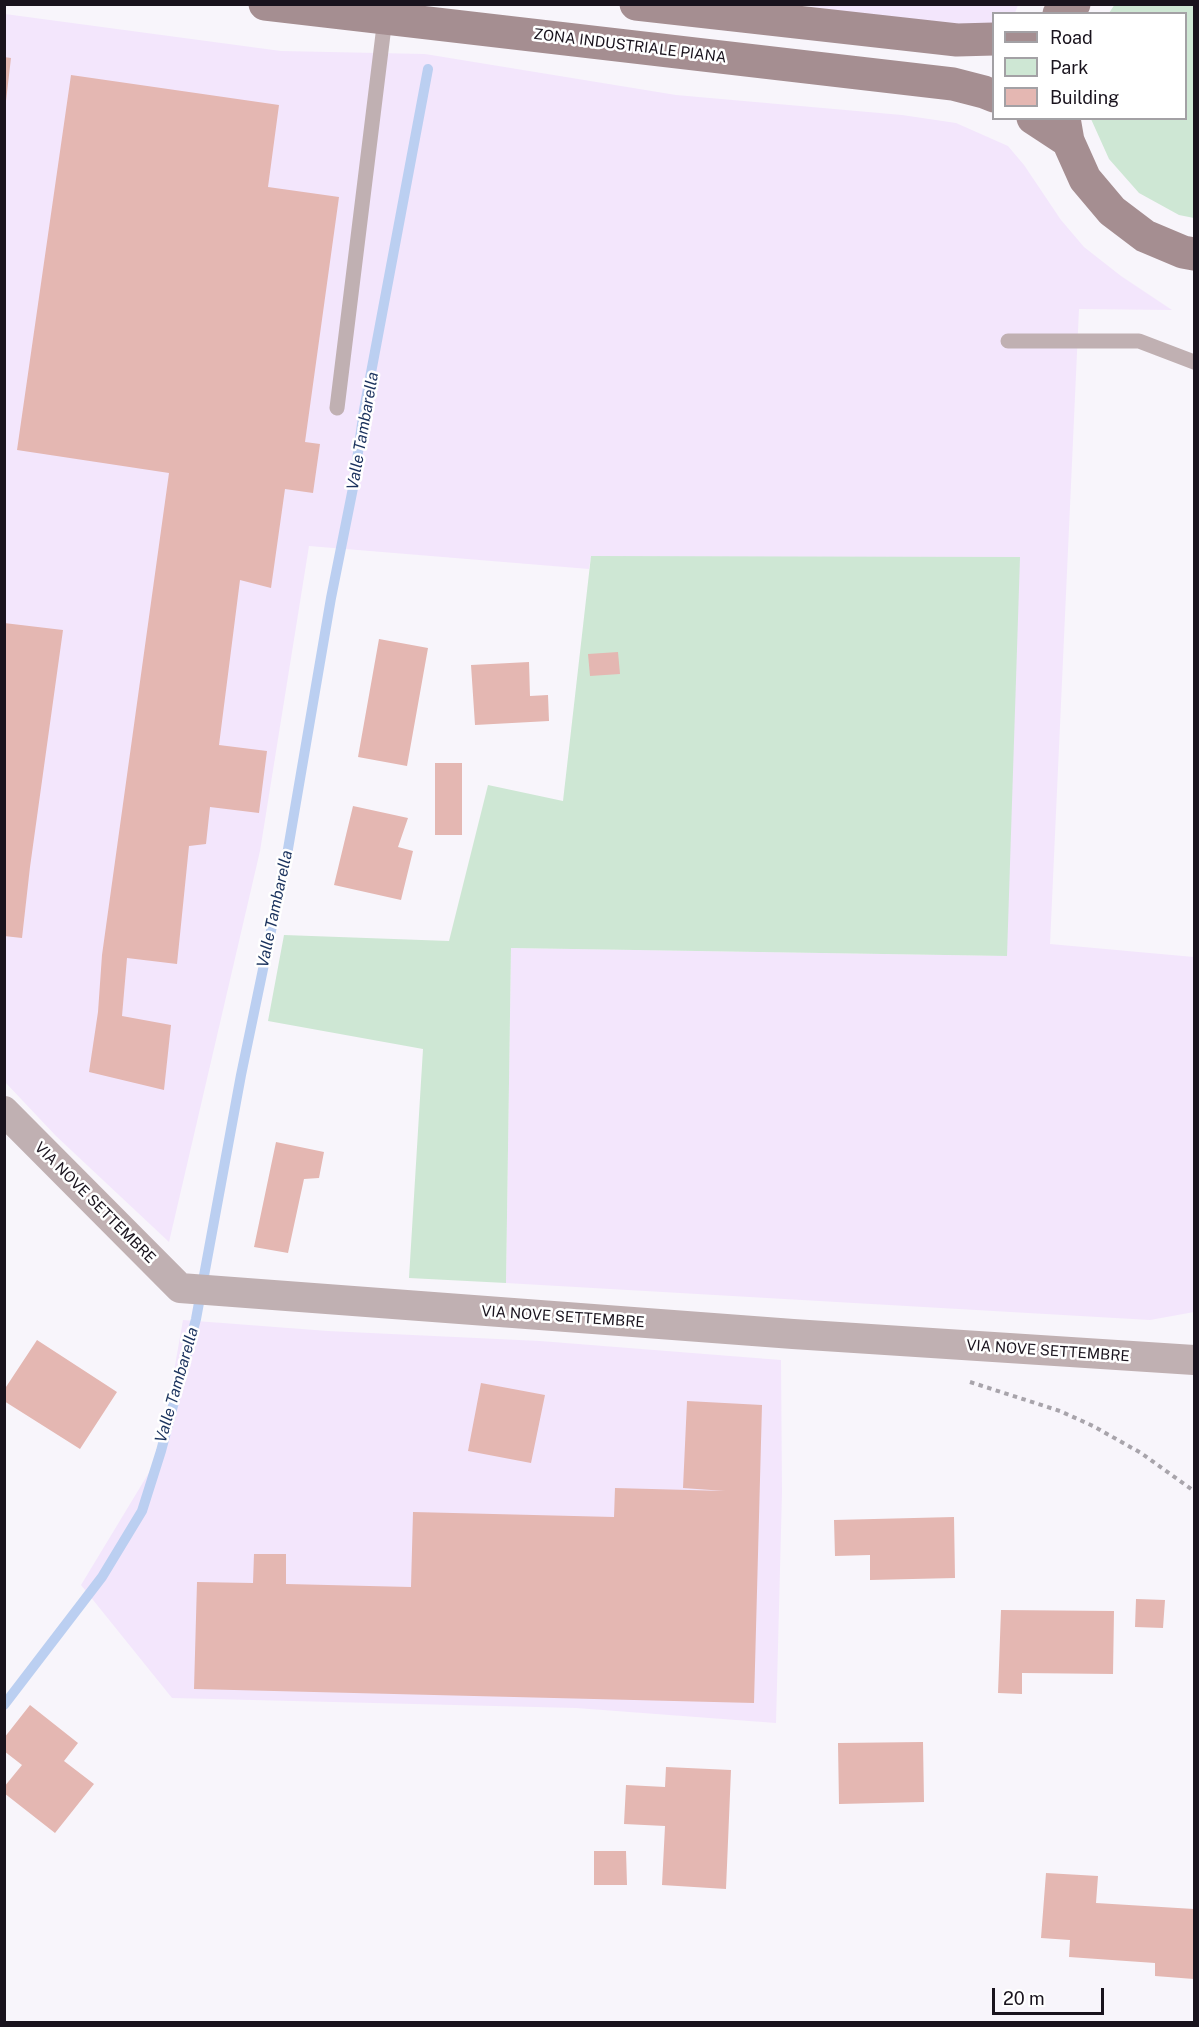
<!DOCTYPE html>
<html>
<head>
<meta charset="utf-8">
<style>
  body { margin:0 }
  #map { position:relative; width:1199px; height:2027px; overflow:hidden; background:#f8f5fb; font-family:"Public Sans",sans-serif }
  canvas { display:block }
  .frame { position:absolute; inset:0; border:6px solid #19131d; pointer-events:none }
  .legend { position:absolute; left:992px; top:12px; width:195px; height:108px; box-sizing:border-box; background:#fff; border:2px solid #a3a1a5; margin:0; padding:8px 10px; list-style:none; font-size:18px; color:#19131d }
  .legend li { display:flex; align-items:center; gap:12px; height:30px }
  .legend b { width:30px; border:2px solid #a3a1a5 }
  .scale { position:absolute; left:992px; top:1988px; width:112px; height:27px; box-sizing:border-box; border:3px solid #19131d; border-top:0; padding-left:8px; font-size:18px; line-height:21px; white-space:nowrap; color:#19131d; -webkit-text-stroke:4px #fff; paint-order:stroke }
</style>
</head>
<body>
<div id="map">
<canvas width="1199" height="2027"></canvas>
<div class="frame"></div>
<ul class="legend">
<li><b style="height:8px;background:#a58e91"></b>Road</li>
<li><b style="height:16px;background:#cee7d4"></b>Park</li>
<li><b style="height:16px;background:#e4b7b2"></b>Building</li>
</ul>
<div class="scale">20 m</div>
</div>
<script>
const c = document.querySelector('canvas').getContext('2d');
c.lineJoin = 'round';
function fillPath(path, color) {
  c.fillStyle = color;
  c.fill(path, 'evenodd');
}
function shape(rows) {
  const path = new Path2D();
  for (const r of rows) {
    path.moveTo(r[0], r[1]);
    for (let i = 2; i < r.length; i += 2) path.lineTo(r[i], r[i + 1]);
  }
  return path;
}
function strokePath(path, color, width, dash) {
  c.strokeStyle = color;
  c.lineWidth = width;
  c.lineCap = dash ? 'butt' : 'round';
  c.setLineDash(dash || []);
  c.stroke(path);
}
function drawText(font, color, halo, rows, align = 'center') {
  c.font = font + ' "Public Sans",sans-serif';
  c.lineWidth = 5;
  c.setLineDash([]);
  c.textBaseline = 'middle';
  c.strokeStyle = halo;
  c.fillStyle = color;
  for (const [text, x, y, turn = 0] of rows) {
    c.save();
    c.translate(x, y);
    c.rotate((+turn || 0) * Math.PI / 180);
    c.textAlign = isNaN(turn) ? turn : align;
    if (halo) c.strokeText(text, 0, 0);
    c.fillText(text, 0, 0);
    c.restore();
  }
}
const built = shape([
  [803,5,1018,5,1015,13,994,14,993,34,949,31],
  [5,14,281,51,425,54,676,95,902,115,956,123,1008,146,1024,165,1061,220,1084,247,1121,276,1172,310,1079,309,1050,944,1194,957,1194,1312,1150,1320,506,1283,511,948,1007,956,591,556,589,569,309,546,260,851,169,1242,56,1136,5,1082],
  [183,1320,328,1331,540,1341,781,1360,782,1492,776,1723,576,1708,172,1698,81,1585,159,1456]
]);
const green = shape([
  [1115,4,1194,5,1194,218,1179,215,1139,193,1109,159,1091,119,1186,118,1186,14,1109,13],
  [591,556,1020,557,1007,956,511,948,506,1283,409,1278,423,1049,268,1021,284,935,449,941,488,785,563,801]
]);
const stream = shape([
  [4,1705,102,1577,142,1511,161,1451,196,1319,241,1075,288,849,331,598,353,488,364,410,428,69]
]);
const building = shape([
  [4,57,11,58,6,101,4,101],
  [71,75,279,105,268,187,339,197,305,442,320,444,313,493,285,489,271,588,240,580,219,745,267,751,259,813,210,807,206,844,189,846,177,964,127,958,122,1016,171,1025,164,1090,89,1072,98,1012,102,955,169,473,17,450],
  [4,623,63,630,30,867,22,938,4,936],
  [379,639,428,648,407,766,358,757],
  [618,652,620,674,590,676,588,654],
  [529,662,530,696,548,695,549,721,475,725,471,665],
  [435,763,462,763,462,835,435,835],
  [353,806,408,818,398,847,413,851,401,900,334,885],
  [276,1142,324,1152,319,1178,304,1179,288,1253,254,1247],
  [37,1340,117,1392,80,1449,4,1401,4,1390],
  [481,1383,545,1395,531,1463,468,1451],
  [687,1401,762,1405,754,1703,194,1689,197,1582,253,1583,254,1554,286,1554,286,1584,411,1587,413,1512,614,1517,615,1488,725,1491,683,1488],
  [954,1517,955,1578,870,1580,870,1555,835,1556,834,1520],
  [1136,1599,1165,1600,1163,1628,1135,1627],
  [1001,1610,1114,1611,1113,1674,1022,1673,1022,1694,998,1693],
  [30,1705,78,1743,64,1761,94,1784,55,1833,4,1793,4,1787,22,1765,4,1751,4,1738],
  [923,1742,924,1802,839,1804,838,1743],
  [666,1767,731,1770,726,1889,662,1885,665,1826,624,1824,626,1785,665,1787],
  [594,1851,626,1851,627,1885,594,1885],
  [1046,1873,1098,1876,1096,1903,1194,1909,1194,1979,1155,1976,1155,1963,1069,1957,1070,1940,1041,1938]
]);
const path = shape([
  [970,1382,1060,1411,1093,1426,1141,1453,1194,1491]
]);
const service = shape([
  [1008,341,1139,341,1194,362],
  [337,408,385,18]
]);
const minor = shape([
  [4,1111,180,1288,793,1334,1194,1360]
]);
const secondary = shape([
  [265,4,953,84,984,92,994,96],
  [636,4,957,40,994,39],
  [1059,14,1074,4],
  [1033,118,1068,141],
  [1064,118,1068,141,1085,179,1112,211,1145,236,1183,252,1194,254]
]);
const streetNames = [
  ["ZONA INDUSTRIALE PIANA",630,46,7],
  ["VIA NOVE SETTEMBRE",95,1203,45],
  ["VIA NOVE SETTEMBRE",563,1317,4],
  ["VIA NOVE SETTEMBRE",1048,1351,4]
];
const waterNames = [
  ["Valle Tambarella",363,431,-80],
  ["Valle Tambarella",275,909,-78],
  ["Valle Tambarella",177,1385,-74]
];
fillPath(built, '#f3e6fc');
fillPath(green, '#cee7d4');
strokePath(stream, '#bbcff1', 10);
fillPath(building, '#e4b7b2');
strokePath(path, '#a8a4ab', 4, [4.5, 4.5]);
strokePath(service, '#c0b0b2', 15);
strokePath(minor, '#c0b0b2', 30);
strokePath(secondary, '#a58e91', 33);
drawText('15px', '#19131d', '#fff', streetNames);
drawText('italic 16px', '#1a325d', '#fff', waterNames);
</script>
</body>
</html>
